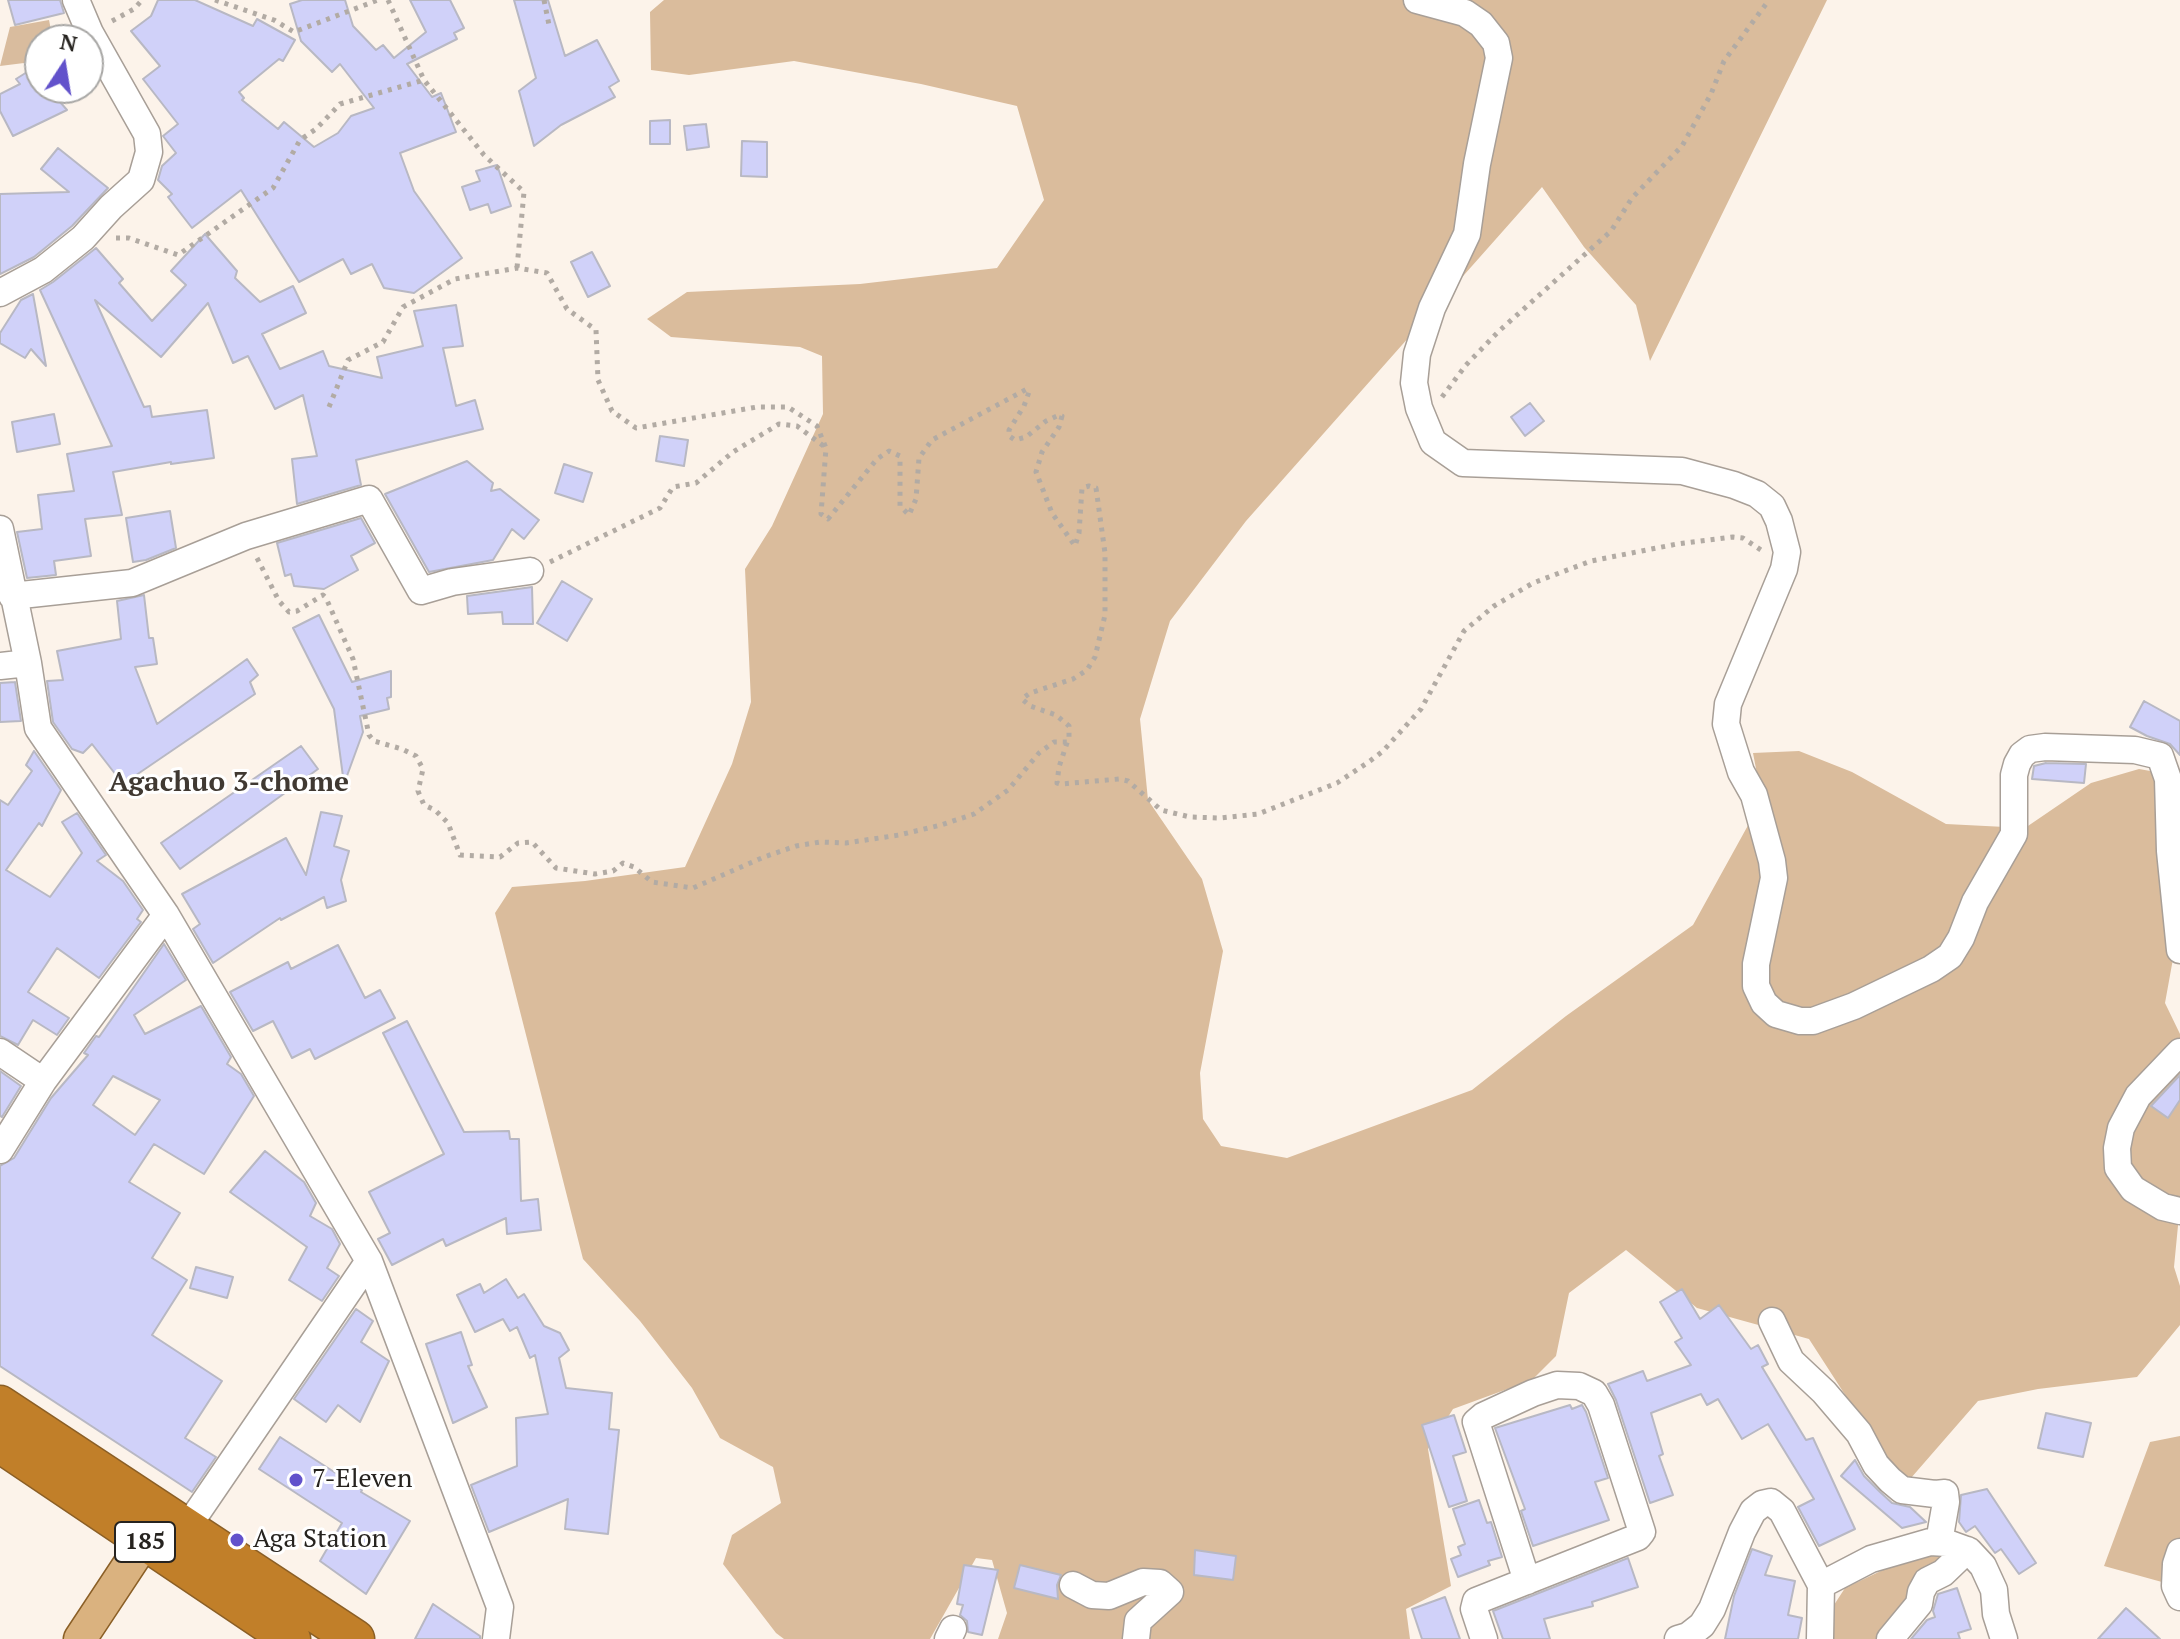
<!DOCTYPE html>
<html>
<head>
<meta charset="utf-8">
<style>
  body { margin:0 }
  #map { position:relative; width:2180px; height:1639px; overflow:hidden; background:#fcf3ea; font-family:"PT Serif",serif }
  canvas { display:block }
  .north { position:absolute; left:24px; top:24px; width:80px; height:80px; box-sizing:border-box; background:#fff; border:2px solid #a8a7a5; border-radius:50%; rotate:12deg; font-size:22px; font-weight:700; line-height:32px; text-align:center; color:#26231f }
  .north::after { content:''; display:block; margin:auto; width:28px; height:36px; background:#6252cb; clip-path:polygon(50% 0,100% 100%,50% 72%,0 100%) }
</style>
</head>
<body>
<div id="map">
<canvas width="2180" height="1639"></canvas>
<div class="north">N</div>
</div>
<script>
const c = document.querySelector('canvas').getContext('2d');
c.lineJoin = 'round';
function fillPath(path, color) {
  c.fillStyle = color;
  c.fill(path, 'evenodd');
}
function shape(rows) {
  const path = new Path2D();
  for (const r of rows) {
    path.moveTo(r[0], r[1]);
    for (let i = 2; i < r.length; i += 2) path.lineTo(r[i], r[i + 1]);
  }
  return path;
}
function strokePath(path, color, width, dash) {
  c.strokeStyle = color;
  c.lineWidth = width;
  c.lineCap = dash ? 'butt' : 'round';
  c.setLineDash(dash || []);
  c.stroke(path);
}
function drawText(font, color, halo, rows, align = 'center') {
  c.font = font + ' "PT Serif",serif';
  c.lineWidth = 6;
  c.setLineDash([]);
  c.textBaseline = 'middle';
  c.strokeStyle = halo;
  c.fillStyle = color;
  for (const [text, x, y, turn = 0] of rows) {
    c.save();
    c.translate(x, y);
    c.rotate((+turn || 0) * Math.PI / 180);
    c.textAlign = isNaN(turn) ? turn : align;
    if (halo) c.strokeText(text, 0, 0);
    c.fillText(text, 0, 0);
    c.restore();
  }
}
const green = shape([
  [49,20,53,40,40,40,40,61,0,66,10,27]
]);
const forest = shape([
  [664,0,1827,0,1650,361,1636,305,1584,247,1542,187,1246,521,1170,621,1140,719,1148,800,1202,879,1223,951,1200,1073,1203,1119,1221,1146,1287,1158,1472,1090,1566,1016,1693,925,1762,800,1753,753,1799,751,1852,772,1946,824,2025,828,2091,783,2139,769,2173,775,2180,920,2165,1003,2180,1034,2180,1205,2174,1267,2180,1286,2180,1325,2137,1377,2038,1389,1978,1401,1904,1486,1809,1339,1697,1308,1626,1250,1569,1293,1556,1356,1532,1380,1453,1409,1428,1449,1451,1586,1406,1609,1410,1639,1144,1639,1140,1631,1122,1639,998,1639,1007,1613,992,1560,976,1558,930,1639,784,1639,776,1633,723,1564,732,1535,781,1503,773,1467,720,1438,692,1388,640,1321,583,1259,495,913,512,887,585,881,685,867,732,764,751,702,745,569,772,526,823,414,822,356,800,347,671,337,647,319,687,292,860,284,997,268,1044,200,1017,106,921,84,794,61,689,75,651,70,650,12],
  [2180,1436,2180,1587,2104,1566,2150,1442],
  [1926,1553,1943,1556,1882,1639,1812,1639,1845,1588,1904,1560]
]);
const building = shape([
  [8,0,60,0,64,13,15,25,8,0],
  [158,0,195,0,253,26,257,19,295,40,283,61,279,59,239,92,244,98,242,100,278,129,284,122,314,147,338,133,351,116,374,108,340,64,332,72,301,41,290,4,302,0,345,0,353,26,376,50,383,45,394,58,426,32,410,0,450,0,464,28,454,33,457,39,407,64,432,97,441,93,456,132,400,153,414,191,462,258,414,293,384,288,372,264,351,274,343,259,299,282,241,190,192,228,168,197,172,194,158,180,162,166,176,153,163,136,178,124,143,79,160,66,131,31,151,16,158,0],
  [514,0,548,0,565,56,597,40,619,81,609,87,615,97,561,125,534,146,519,91,536,78,514,0],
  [35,67,40,75,40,88,48,88,67,110,13,136,0,111,0,94,20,84,16,79,35,67],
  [670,120,670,144,650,144,650,121,670,120],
  [706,124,709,147,687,150,684,126,706,124],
  [742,141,767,142,767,177,741,176,742,141],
  [58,148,108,188,72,226,34,257,0,274,0,194,69,192,41,169,58,148],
  [497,165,511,206,491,213,488,204,470,210,462,187,480,181,476,171,497,165],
  [205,234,237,271,235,278,260,302,293,286,306,313,262,334,280,369,323,351,329,366,382,378,377,357,423,346,414,311,456,305,463,346,443,348,456,406,475,400,483,429,356,460,361,485,297,504,292,459,317,456,303,395,275,409,248,356,233,363,208,303,161,357,95,300,144,407,150,406,152,417,207,410,214,458,171,464,171,462,113,472,122,515,85,519,91,556,54,561,56,575,27,578,17,532,42,529,38,495,74,491,67,454,112,446,40,290,53,282,96,248,123,279,119,283,152,321,186,285,171,271,205,234],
  [592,252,610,286,588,297,571,262,592,252],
  [33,294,46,366,31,349,25,358,0,343,0,333,21,300,33,294],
  [1530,403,1544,421,1525,436,1511,417,1530,403],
  [54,414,60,444,17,452,12,422,54,414],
  [660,436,688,440,684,466,656,461,660,436],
  [467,461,493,483,491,491,500,489,539,520,524,539,512,529,493,560,429,572,385,494,467,461],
  [564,464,592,473,583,502,555,493,564,464],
  [170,511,176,548,146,560,133,562,126,518,170,511],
  [361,518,375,543,351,556,358,570,324,589,294,586,291,574,285,576,277,543,361,518],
  [562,581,592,599,567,641,537,623,562,581],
  [532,587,533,624,503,624,502,612,468,614,467,596,532,587],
  [144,595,149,638,153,638,157,664,135,667,157,724,247,659,258,675,250,682,255,694,123,784,92,744,83,753,72,749,53,722,47,681,63,680,57,651,121,639,117,601,144,595],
  [319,615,352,682,391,671,391,697,387,698,389,709,360,716,363,732,344,784,334,709,293,628,319,615],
  [15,682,21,721,0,722,0,683,15,682],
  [2144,701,2180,721,2180,755,2170,744,2147,736,2130,727,2144,701],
  [301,746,318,769,180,869,161,843,301,746],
  [34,751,61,790,42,826,39,823,6,870,50,897,82,853,62,822,77,813,106,855,97,861,123,881,143,910,137,919,141,922,99,978,57,948,28,992,69,1018,57,1035,33,1020,18,1045,0,1036,0,800,8,805,32,771,26,765,34,751],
  [2046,763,2086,764,2084,783,2032,779,2034,766,2046,763],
  [321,812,342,816,334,846,349,851,341,880,346,901,327,908,324,897,281,920,280,918,213,963,193,929,200,924,182,894,286,838,306,875,321,812],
  [164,944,186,980,134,1015,145,1034,201,1006,231,1057,227,1064,241,1074,254,1096,204,1174,154,1144,129,1182,180,1213,152,1258,187,1280,152,1335,222,1381,185,1438,216,1457,192,1492,0,1366,0,1166,14,1158,51,1098,88,1055,84,1053,96,1036,99,1037,164,944],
  [113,1076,160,1100,135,1135,93,1105,113,1076],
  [338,945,365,998,380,990,395,1018,315,1059,310,1049,292,1058,273,1021,253,1031,230,992,288,962,291,969,338,945],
  [407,1021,464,1132,509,1131,510,1139,519,1139,521,1201,538,1199,541,1230,507,1234,506,1218,446,1246,443,1239,392,1265,378,1239,390,1233,369,1192,444,1154,383,1033,407,1021],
  [0,1071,21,1086,2,1117,0,1116,0,1071],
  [2180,1075,2180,1100,2168,1118,2151,1106,2180,1075],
  [265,1151,304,1182,316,1203,310,1216,332,1229,340,1244,327,1268,339,1276,322,1301,289,1280,307,1247,230,1192,265,1151],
  [196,1267,233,1277,227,1298,190,1288,196,1267],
  [506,1279,518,1298,524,1294,544,1326,560,1333,569,1350,559,1358,566,1388,612,1393,609,1429,619,1430,608,1534,565,1529,568,1499,489,1532,471,1485,517,1466,516,1418,548,1414,535,1355,530,1358,517,1327,510,1331,503,1319,475,1332,457,1295,480,1284,484,1293,506,1279],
  [1682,1289,1700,1319,1719,1305,1751,1349,1758,1345,1768,1364,1762,1367,1806,1440,1813,1438,1855,1529,1819,1546,1798,1507,1814,1499,1768,1424,1742,1439,1718,1399,1707,1405,1701,1394,1651,1413,1663,1454,1659,1456,1673,1495,1650,1503,1616,1400,1608,1384,1643,1371,1647,1381,1691,1365,1675,1342,1682,1338,1660,1302,1682,1289],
  [356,1309,373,1321,361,1342,389,1361,360,1422,338,1405,326,1422,294,1399,356,1309],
  [461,1332,472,1365,468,1366,487,1407,453,1423,426,1344,461,1332],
  [1570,1405,1572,1409,1582,1405,1586,1412,1608,1478,1595,1482,1609,1520,1533,1546,1521,1511,1525,1509,1495,1428,1570,1405],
  [2046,1413,2091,1423,2083,1457,2038,1448,2046,1413],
  [1454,1415,1466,1452,1453,1456,1467,1501,1449,1507,1422,1425,1454,1415],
  [280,1437,362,1490,361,1492,410,1521,366,1594,320,1561,342,1523,259,1469,280,1437],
  [1855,1460,1864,1476,1880,1492,1892,1503,1910,1507,1926,1522,1902,1528,1841,1476,1855,1460],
  [1987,1489,2036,1563,2019,1574,2001,1549,1995,1553,1975,1526,1966,1532,1959,1522,1961,1495,1987,1489],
  [1479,1500,1487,1523,1491,1522,1502,1557,1488,1561,1490,1565,1458,1577,1451,1559,1461,1555,1458,1547,1465,1544,1453,1509,1479,1500],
  [1752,1549,1772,1556,1765,1575,1795,1581,1788,1615,1802,1618,1798,1639,1725,1639,1734,1596,1752,1549],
  [1195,1550,1236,1556,1233,1580,1194,1575,1195,1550],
  [1628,1558,1638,1587,1592,1602,1593,1606,1544,1619,1550,1639,1503,1639,1493,1611,1628,1558],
  [964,1565,998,1570,982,1635,968,1632,967,1621,960,1615,963,1605,957,1604,964,1565],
  [1020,1565,1061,1575,1057,1585,1058,1599,1014,1588,1020,1565],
  [1957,1588,1971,1629,1958,1633,1960,1639,1911,1639,1927,1620,1935,1617,1933,1611,1938,1594,1957,1588],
  [1445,1597,1460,1639,1422,1639,1412,1609,1445,1597],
  [433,1604,480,1636,480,1639,415,1639,433,1604],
  [2126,1608,2160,1639,2098,1639,2126,1608]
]);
const path = shape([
  [215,0,274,20,294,32,378,0],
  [388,0,424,80],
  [544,0,549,25],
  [112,21,134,9,142,0],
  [116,238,129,238,178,255,273,188,300,140,316,129,340,104,424,80,484,155,524,192,517,268],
  [1442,397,1466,365,1499,331,1611,231,1632,198,1682,146,1711,94,1724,61,1769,0],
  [329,407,348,360,383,342,403,307,455,279,517,268,547,273,567,309,596,330,598,380,612,411,636,428,757,407,788,407,817,426,826,448,821,514,828,519,877,459,889,451,900,456,900,506,909,515,916,499,919,458,932,440,1027,389,1029,392,1024,406,1009,430,1009,436,1015,440,1026,437,1046,421,1059,415,1062,416,1059,427,1042,452,1036,472,1052,513,1075,546,1079,533,1082,488,1089,486,1096,488,1105,553,1105,615,1095,657,1087,670,1073,679,1030,693,1022,699,1030,706,1056,715,1069,726,1069,737,1059,767,1057,783,1061,784,1119,779,1128,781,1161,810,1190,817,1220,818,1258,814,1337,783,1370,761,1383,751,1421,709,1464,631,1494,606,1533,583,1591,561,1677,544,1733,537,1743,538,1761,550],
  [257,558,279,601,289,612,297,611,323,595,326,598,353,659,369,735,374,741,402,749,416,756,423,769,418,791,424,805,435,810,448,823,460,855,500,857,518,843,532,842,556,868,595,874,613,871,623,863,634,867,652,882,693,888,764,857,796,846,820,842,846,843,899,835,941,825,974,814,1008,790,1039,753,1054,742,1068,742],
  [550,562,660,508,673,487,696,483,733,452,779,424,797,426,825,447]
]);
const minor = shape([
  [1417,0,1465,13,1481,24,1496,43,1499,58,1477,164,1467,234,1432,308,1417,354,1414,383,1419,408,1433,442,1463,463,1682,471,1734,485,1757,494,1772,506,1779,521,1787,552,1784,569,1728,704,1726,724,1741,772,1754,795,1772,861,1774,878,1756,964,1756,986,1764,1003,1776,1014,1800,1021,1813,1021,1854,1006,1931,969,1950,956,1961,938,1975,902,2014,834,2014,775,2017,764,2022,755,2030,749,2045,747,2135,750,2160,756,2168,779,2170,851,2180,950],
  [0,293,43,270,83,238,111,207,141,180,149,152,147,134,90,33,76,0],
  [0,529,28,663,38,728,166,915,369,1261,500,1607,496,1639],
  [12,596,132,583,246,536,369,499,421,591,452,582,530,571],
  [0,666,28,663],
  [0,1052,43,1081],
  [2180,1052,2138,1096,2121,1128,2117,1148,2118,1168,2133,1189,2163,1207,2180,1211],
  [0,1150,43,1081,166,915],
  [1772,1321,1791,1361,1824,1392,1859,1433,1876,1465,1890,1480,1902,1490,1935,1494,1945,1493,1946,1502,1939,1542],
  [186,1529,369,1261],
  [2180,1552,2176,1564,2175,1586,2180,1597],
  [1073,1585,1092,1595,1109,1596,1143,1582,1160,1583,1170,1592,1138,1621,1136,1639],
  [948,1639,953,1629],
  [1484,1639,1474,1609,1476,1601,1638,1537,1642,1532,1601,1405,1594,1393,1579,1386,1557,1385,1533,1393,1483,1416,1476,1422,1527,1581],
  [1678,1639,1688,1636,1702,1625,1712,1609,1742,1532,1753,1511,1762,1504,1771,1502,1782,1511,1821,1585],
  [1820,1639,1821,1585,1871,1559,1930,1542,1947,1543,1969,1551,1983,1566,1994,1590,1996,1614,2004,1639],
  [1890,1639,1919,1604,1921,1592,1927,1581,1943,1573,1967,1550]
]);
const major = shape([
  [80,1639,158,1521]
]);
const highway = shape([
  [0,1405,355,1639],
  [0,1443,291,1639]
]);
const markers = [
  [296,1480,8,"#6252cb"],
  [237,1540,8,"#6252cb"]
];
const shields = [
  [145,1542,60]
];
const shieldNames = [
  ["185",145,1542]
];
const poiNames = [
  ["7-Eleven",312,1480],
  ["Aga Station",253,1540]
];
const neighbourhoodNames = [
  ["Agachuo 3-chome",229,783]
];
fillPath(green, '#d9bc9e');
fillPath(forest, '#dabc9c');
fillPath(building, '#d0d1f9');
strokePath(building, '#b8b8c3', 2);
strokePath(minor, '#a89f97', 29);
strokePath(major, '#8b5f26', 35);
strokePath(highway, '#8b5f26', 41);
strokePath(path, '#b2aba4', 5, [4, 6]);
strokePath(minor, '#fff', 26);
strokePath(major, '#dab27f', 32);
strokePath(highway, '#c17f29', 38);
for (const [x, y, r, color] of markers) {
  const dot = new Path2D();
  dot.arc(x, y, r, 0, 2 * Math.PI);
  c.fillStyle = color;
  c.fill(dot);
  strokePath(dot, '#fff', 3);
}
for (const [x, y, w] of shields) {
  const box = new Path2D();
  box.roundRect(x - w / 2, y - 20, w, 40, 6);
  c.fillStyle = '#fff';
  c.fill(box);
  strokePath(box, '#26231f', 2);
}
drawText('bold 24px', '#26231f', null, shieldNames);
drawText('26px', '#26231f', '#fff', poiNames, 'left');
drawText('bold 28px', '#403932', '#fff', neighbourhoodNames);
</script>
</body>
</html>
